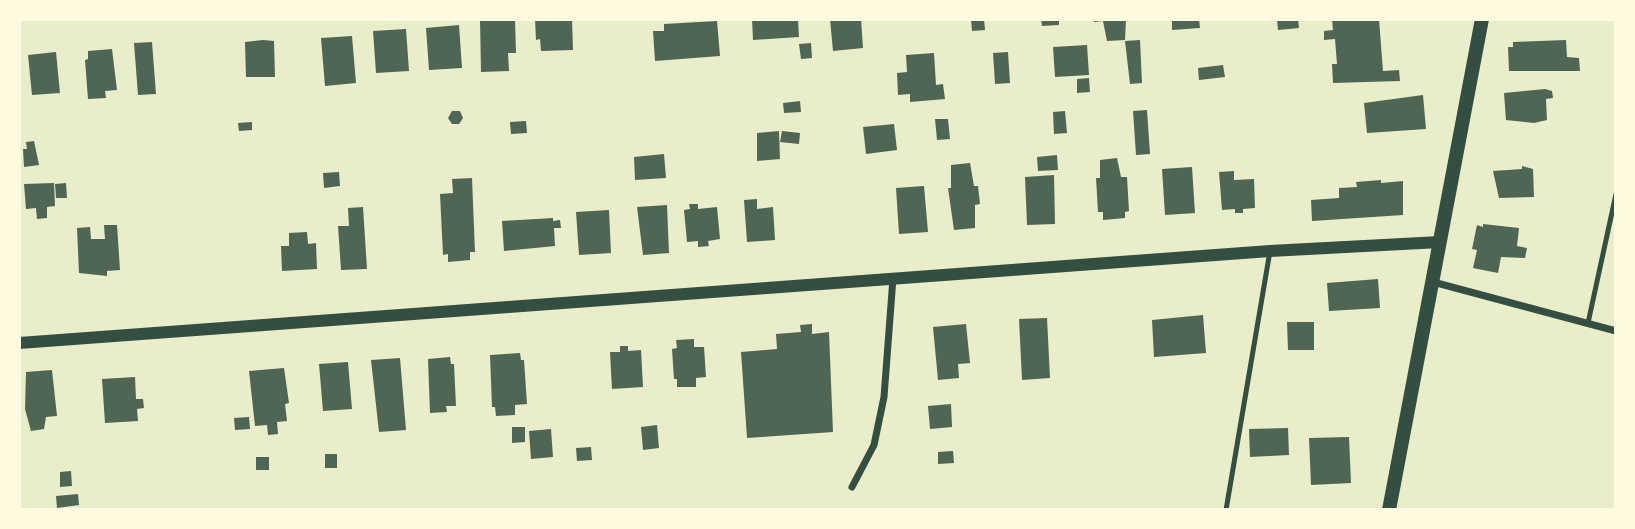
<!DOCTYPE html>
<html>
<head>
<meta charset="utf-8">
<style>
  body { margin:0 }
  #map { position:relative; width:1635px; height:529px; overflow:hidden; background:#e9edc9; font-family:Signika,sans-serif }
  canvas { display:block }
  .frame { position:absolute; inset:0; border:21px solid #fefae0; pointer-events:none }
</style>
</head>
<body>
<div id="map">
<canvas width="1635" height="529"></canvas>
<div class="frame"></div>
</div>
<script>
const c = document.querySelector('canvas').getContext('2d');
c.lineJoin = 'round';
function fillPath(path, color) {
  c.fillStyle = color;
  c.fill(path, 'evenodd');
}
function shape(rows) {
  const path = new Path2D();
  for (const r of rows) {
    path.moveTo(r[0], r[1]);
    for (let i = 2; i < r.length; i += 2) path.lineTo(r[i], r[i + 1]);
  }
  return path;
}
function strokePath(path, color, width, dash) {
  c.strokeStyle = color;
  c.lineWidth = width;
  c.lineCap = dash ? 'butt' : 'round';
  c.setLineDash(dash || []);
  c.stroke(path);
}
const building = shape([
  [480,19,515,20,516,53,508,53,509,71,481,72],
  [535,19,572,19,573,50,541,51,540,39,536,40],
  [752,19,798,19,799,37,753,40],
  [830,19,861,19,863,48,833,51],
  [971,19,984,19,985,30,972,31],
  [1041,19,1059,19,1059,25,1042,26],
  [1094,19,1126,19,1125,40,1107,41,1103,21,1094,22],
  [1172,19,1199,19,1200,28,1172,30],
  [1277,19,1298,19,1299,28,1278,30],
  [1332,19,1379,19,1383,71,1399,70,1400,81,1333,83,1332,64,1337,64,1335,39,1324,40,1324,31,1333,30],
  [717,21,720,56,655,61,653,31,664,31,664,24],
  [459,25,462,68,429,70,426,28],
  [406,29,409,71,376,73,373,31],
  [352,36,356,83,325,86,321,38],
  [263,40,274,41,275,77,246,77,245,42],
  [1140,40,1142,83,1130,84,1125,41],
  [1566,40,1567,57,1579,58,1580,71,1509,71,1508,47,1513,47,1513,42],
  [152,42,156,94,138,95,134,43],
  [811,43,812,58,801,59,799,44],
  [1087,45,1089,75,1055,77,1053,47],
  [112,49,117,90,105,91,106,98,88,99,85,60,88,59,88,51],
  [56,52,60,93,32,95,28,55],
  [1008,52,1010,83,995,84,993,53],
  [934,53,936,85,943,84,945,99,910,102,910,94,898,95,897,73,907,72,906,55],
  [1223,65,1225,77,1199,80,1198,68],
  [1089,78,1090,92,1077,93,1077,79],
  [1545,89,1552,91,1553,98,1546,99,1547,120,1534,123,1506,120,1504,93],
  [1423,95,1426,129,1367,133,1364,103],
  [800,101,801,112,784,113,783,103],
  [1147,110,1150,154,1136,155,1133,111],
  [452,111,460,111,463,118,459,124,452,124,448,118],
  [1065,111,1067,133,1054,134,1053,112],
  [935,119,948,119,950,139,937,140],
  [526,121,527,133,511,134,510,122],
  [252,122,252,130,239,131,238,123],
  [894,124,897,150,866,154,863,127],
  [779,131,780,159,757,161,757,133],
  [782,131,800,133,799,144,780,142],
  [34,141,39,165,24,167,23,149,27,149,26,142],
  [664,154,666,178,635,180,634,157],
  [1057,155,1058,170,1038,171,1037,157],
  [1117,158,1121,177,1127,177,1129,211,1125,212,1125,218,1103,220,1103,212,1098,212,1096,178,1100,178,1100,160],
  [970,163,974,186,978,186,980,204,975,205,975,228,954,230,948,188,951,188,951,165],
  [1522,166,1533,169,1534,197,1499,198,1493,171,1522,169],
  [1192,167,1195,213,1165,215,1162,169],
  [1234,171,1234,180,1254,179,1255,208,1243,209,1243,213,1235,213,1235,209,1222,210,1219,172],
  [339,172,340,186,324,188,323,173],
  [1054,175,1055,224,1027,225,1025,177],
  [472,178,475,252,470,252,470,260,448,262,448,254,443,255,440,194,453,193,452,179],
  [1381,180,1381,183,1403,181,1403,215,1312,221,1311,200,1339,198,1339,188,1357,187,1356,182],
  [54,183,55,206,47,207,47,218,37,219,36,208,26,209,24,184],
  [66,183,67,198,56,198,55,184],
  [924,186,928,232,899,234,896,188],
  [757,199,757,209,773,207,775,240,747,242,744,200],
  [689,204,698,204,698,209,717,207,720,239,708,241,709,246,698,247,698,241,687,242,684,210,690,209],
  [667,205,669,253,643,255,637,207],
  [363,207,367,269,341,270,338,226,349,226,348,208],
  [609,210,611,253,579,255,576,212],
  [553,218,553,221,560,220,561,228,554,228,555,246,504,251,502,221],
  [1483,224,1519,228,1517,246,1527,248,1525,258,1501,257,1498,273,1473,268,1477,250,1472,249,1477,225,1483,227],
  [104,225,117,225,120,270,107,271,107,276,79,273,77,228,90,227,91,239,105,239],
  [307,232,308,244,316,243,317,269,282,271,281,246,289,246,289,233],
  [1378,279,1380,308,1329,311,1327,283],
  [1203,315,1206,353,1154,357,1152,320],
  [1047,318,1050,378,1022,380,1019,319],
  [1287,322,1314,322,1314,350,1288,350],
  [812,324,812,334,829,332,833,432,747,438,741,352,777,349,776,334,801,332,800,325],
  [966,324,970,363,958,364,959,378,938,380,933,327],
  [694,339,694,347,704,347,706,377,696,378,696,387,677,387,677,379,674,379,672,349,677,348,676,340],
  [620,346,628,346,628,351,641,350,643,387,612,389,610,352,620,352],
  [520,353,521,360,524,360,527,404,515,405,515,415,496,416,495,407,492,407,490,355],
  [450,357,451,364,454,364,456,406,446,406,447,412,430,413,428,359],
  [400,358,406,430,379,432,371,360],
  [348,362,352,409,323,411,319,364],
  [284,368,289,403,285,404,287,421,277,422,278,434,268,435,267,425,255,426,249,371],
  [52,370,57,416,46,417,44,429,31,431,25,409,26,372],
  [135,377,136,399,143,399,144,408,137,409,138,421,105,423,102,379],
  [951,404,952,427,930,429,928,406],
  [249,417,250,429,235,430,234,418],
  [657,425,659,448,643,450,641,427],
  [512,427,525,427,525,442,512,443],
  [1288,428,1289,455,1250,457,1249,429],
  [551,429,553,457,531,459,529,431],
  [1349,437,1351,483,1311,485,1309,438],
  [591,447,592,460,577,461,576,448],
  [953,451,954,463,938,464,938,452],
  [325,454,337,454,337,468,325,468],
  [256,457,269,457,269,470,256,470],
  [71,471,72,486,60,487,60,472],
  [78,494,79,505,57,508,56,496]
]);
const service = shape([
  [1588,323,1616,194],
  [1226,510,1270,251]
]);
const minor = shape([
  [1433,282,1616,331],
  [852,487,874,445,884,397,893,278]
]);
const tertiary = shape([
  [19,343,1270,251,1440,242]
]);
const secondary = shape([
  [1389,510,1482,19]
]);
fillPath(building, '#4f6655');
strokePath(service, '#344e41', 5);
strokePath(minor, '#344e41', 7);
strokePath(tertiary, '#344e41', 12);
strokePath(secondary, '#344e41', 14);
</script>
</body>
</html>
